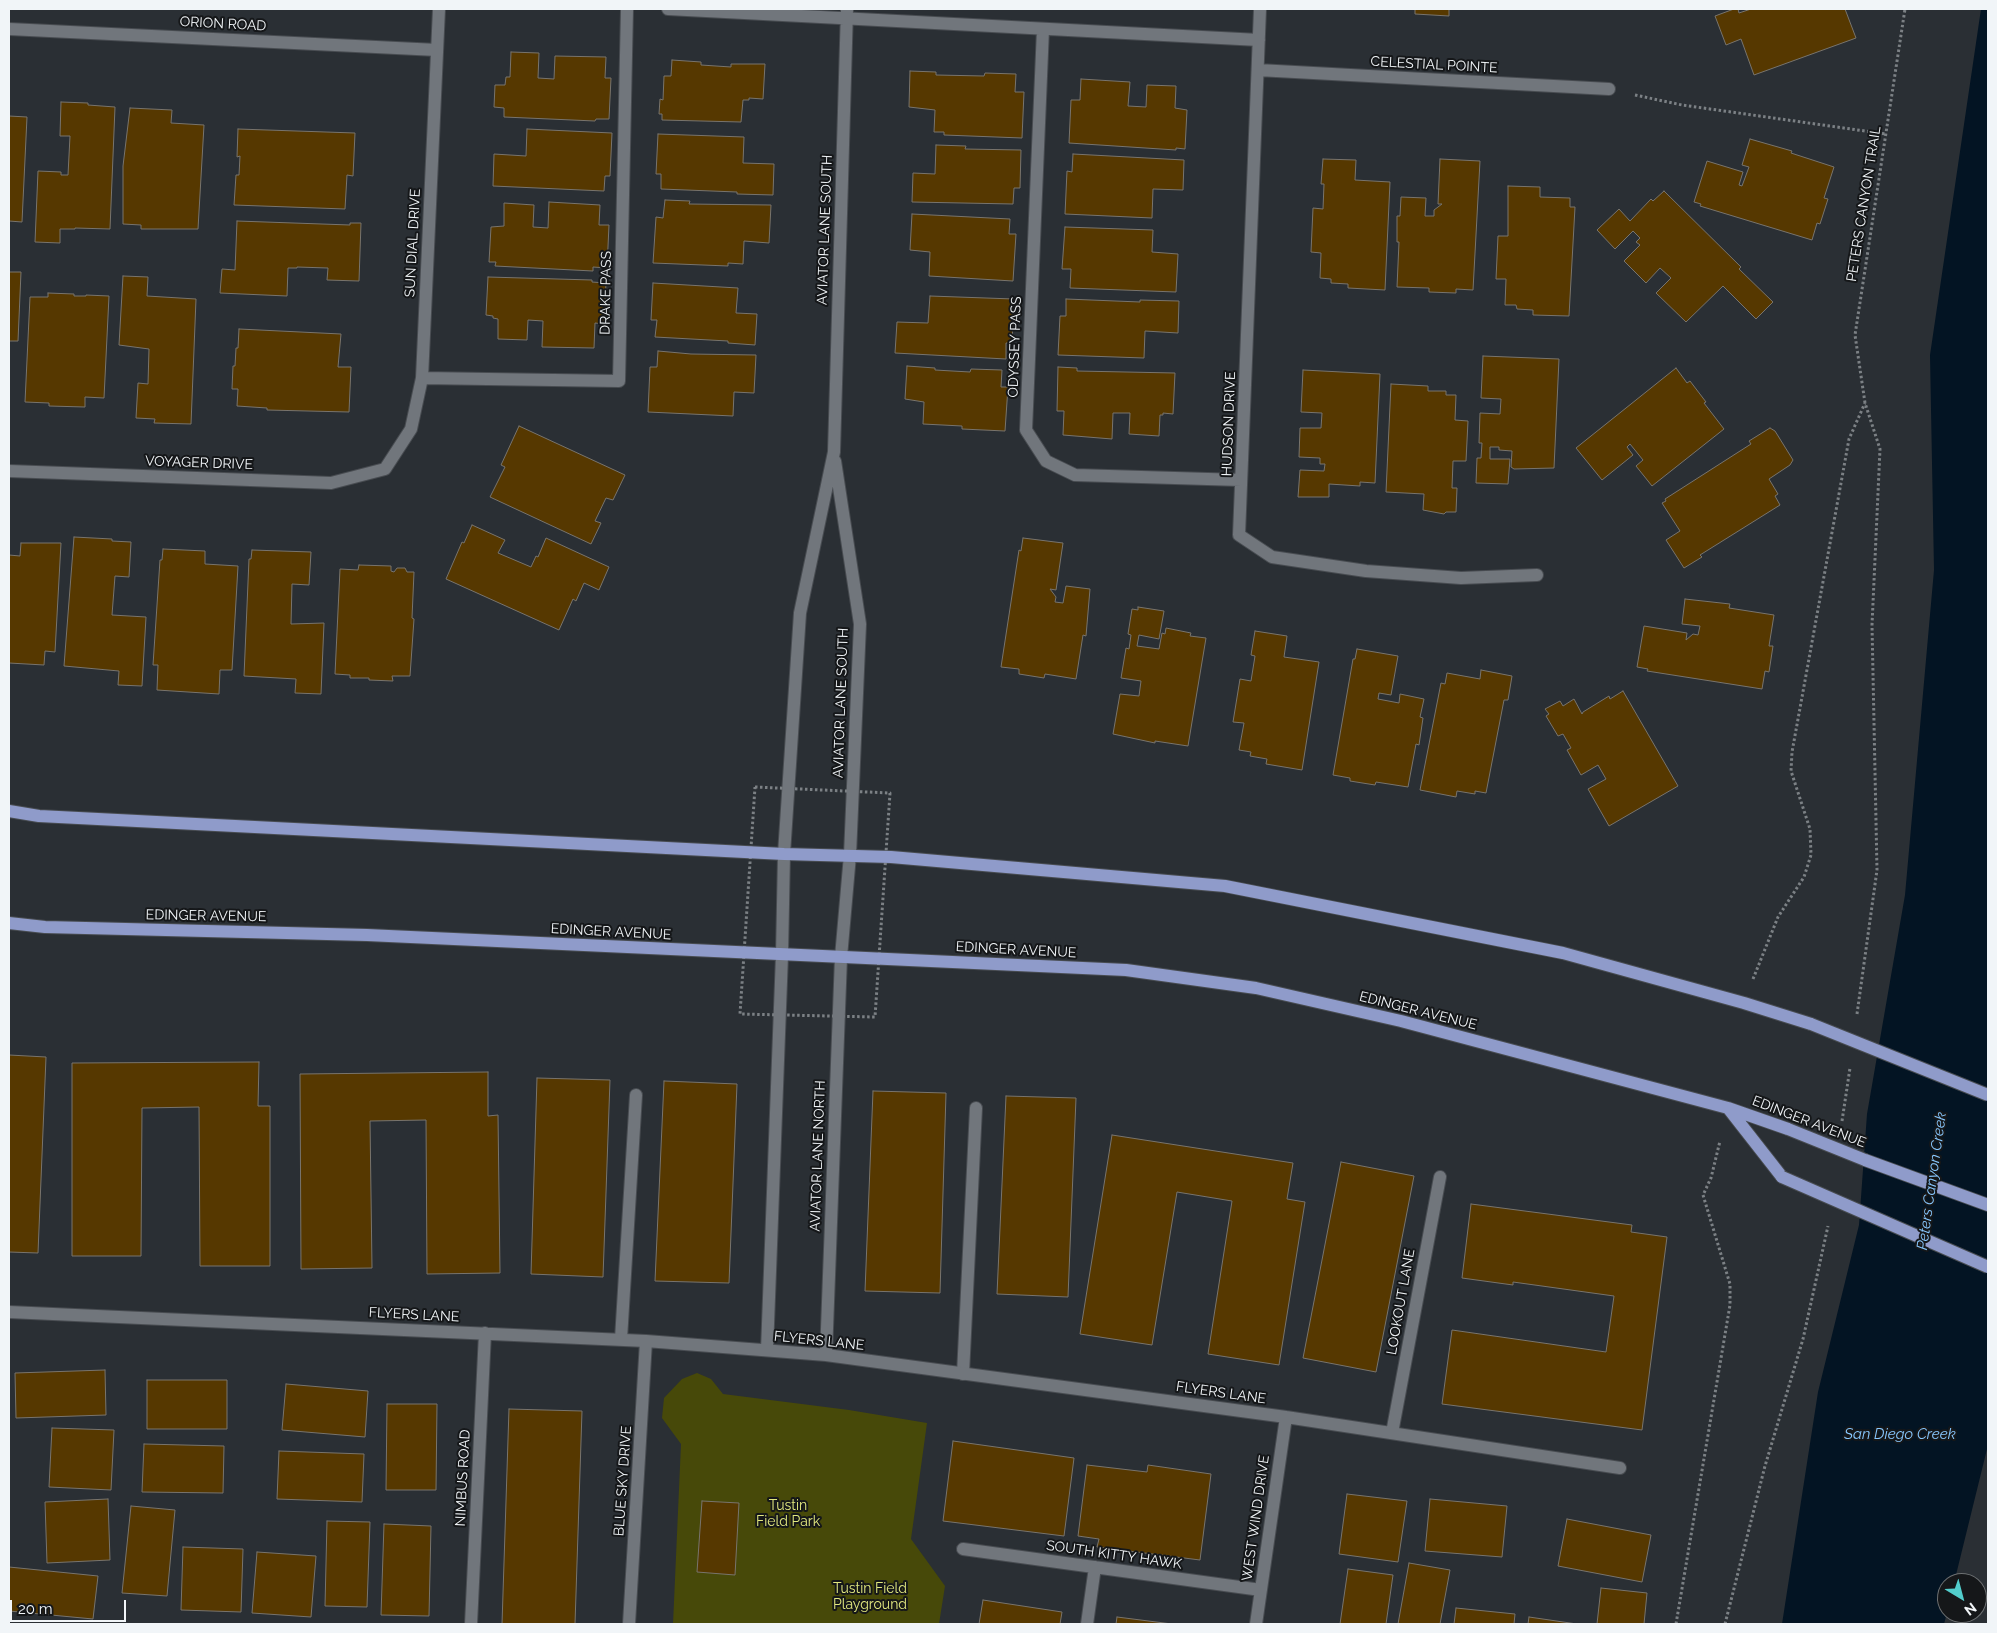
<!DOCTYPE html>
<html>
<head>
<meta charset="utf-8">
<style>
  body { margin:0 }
  #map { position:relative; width:1997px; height:1633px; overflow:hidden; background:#2a2f34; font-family:Raleway,sans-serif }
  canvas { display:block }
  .frame { position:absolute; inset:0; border:10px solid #f1f5f8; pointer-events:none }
  .north { position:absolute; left:1937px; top:1573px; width:50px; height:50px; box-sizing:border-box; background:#151719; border:1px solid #6d7072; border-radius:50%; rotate:143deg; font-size:14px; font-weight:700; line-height:20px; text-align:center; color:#f1f5f8 }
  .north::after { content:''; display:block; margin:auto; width:18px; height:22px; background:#52cdcc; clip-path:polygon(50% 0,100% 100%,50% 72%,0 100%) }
  .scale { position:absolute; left:10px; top:1600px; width:116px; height:22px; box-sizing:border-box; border:2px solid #f1f5f8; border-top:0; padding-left:6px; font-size:15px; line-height:18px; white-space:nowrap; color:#f1f5f8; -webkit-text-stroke:4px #151719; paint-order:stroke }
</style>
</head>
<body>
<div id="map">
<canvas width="1997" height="1633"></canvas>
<div class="frame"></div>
<div class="north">N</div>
<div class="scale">20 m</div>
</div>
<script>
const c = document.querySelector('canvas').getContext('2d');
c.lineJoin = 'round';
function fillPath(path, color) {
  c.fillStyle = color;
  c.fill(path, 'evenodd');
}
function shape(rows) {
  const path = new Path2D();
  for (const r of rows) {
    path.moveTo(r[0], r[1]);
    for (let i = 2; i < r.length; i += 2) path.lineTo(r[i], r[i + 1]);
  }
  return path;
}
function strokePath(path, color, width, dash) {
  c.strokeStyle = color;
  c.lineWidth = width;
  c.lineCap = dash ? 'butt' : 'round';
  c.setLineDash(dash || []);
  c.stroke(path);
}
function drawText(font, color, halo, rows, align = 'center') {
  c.font = font + ' Raleway,sans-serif';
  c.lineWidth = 4;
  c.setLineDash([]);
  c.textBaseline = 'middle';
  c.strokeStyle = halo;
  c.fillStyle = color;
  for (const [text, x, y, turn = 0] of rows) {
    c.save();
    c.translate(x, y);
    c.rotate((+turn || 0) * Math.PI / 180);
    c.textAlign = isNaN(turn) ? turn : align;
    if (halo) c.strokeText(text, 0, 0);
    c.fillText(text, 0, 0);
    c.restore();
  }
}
const green = shape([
  [697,1373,711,1379,723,1394,849,1410,927,1423,911,1539,945,1586,939,1624,673,1624,681,1444,662,1418,664,1398,682,1379]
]);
const water = shape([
  [1981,9,1988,9,1988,1445,1954,1583,1947,1583,1947,1613,1944,1624,1782,1624,1818,1392,1859,1225,1867,1114,1905,895,1934,570,1930,355]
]);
const building = shape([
  [1415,9,1449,9,1449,16,1415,14,1415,9],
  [1734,9,1738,9,1739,13,1751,9,1845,9,1856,38,1754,75,1741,39,1726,45,1715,16,1734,9],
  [511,52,539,53,538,78,554,79,555,56,606,57,605,78,611,78,609,119,596,119,595,121,504,117,504,108,494,107,495,85,505,85,506,77,510,77,511,52],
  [672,60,701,62,701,65,731,67,731,64,765,64,763,99,749,98,749,100,743,100,741,122,662,120,662,114,659,114,660,99,663,100,664,76,671,76,672,60],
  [910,71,936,72,936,75,984,76,985,73,1016,74,1015,92,1024,92,1022,138,944,135,944,132,934,132,935,110,909,107,910,71],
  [1081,79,1130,82,1128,106,1146,107,1147,85,1176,86,1175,108,1187,110,1185,149,1176,148,1176,150,1069,143,1071,100,1080,100,1081,79],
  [61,102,88,103,88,105,115,107,110,229,75,228,75,229,60,229,60,243,35,242,38,171,61,172,61,175,68,175,70,136,60,136,61,102],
  [130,108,172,110,171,123,204,125,198,229,141,229,141,225,123,224,123,166,130,108],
  [9,116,27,117,22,222,9,221,9,116],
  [238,129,355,133,353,176,347,175,345,209,234,205,236,175,239,175,240,156,237,157,238,129],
  [527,129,612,133,610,176,605,176,604,191,493,186,494,154,526,156,527,129],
  [658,134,744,137,743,163,774,164,773,195,737,194,737,192,661,189,661,174,656,174,658,134],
  [1750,139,1792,151,1791,153,1834,167,1824,198,1828,199,1820,224,1817,223,1812,240,1700,206,1701,204,1694,202,1707,161,1743,172,1739,185,1742,186,1749,167,1742,165,1750,139],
  [936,145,966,146,965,149,1021,150,1020,188,1014,188,1013,204,912,202,913,173,935,174,936,145],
  [1073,154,1184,160,1183,190,1153,189,1152,218,1065,214,1067,171,1072,172,1073,154],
  [1323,159,1356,160,1355,180,1390,182,1385,290,1348,288,1348,284,1331,283,1331,279,1320,278,1321,253,1311,252,1313,208,1323,209,1324,184,1321,184,1323,159],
  [1440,159,1480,161,1473,290,1456,289,1456,293,1429,292,1429,288,1397,287,1399,242,1397,242,1397,216,1400,216,1401,197,1426,198,1425,216,1434,216,1434,210,1442,204,1438,204,1440,159],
  [1508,186,1540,187,1540,197,1570,198,1570,207,1575,207,1569,316,1533,315,1533,310,1517,309,1516,305,1505,305,1506,279,1496,279,1498,236,1508,236,1508,186],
  [1664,191,1741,267,1739,269,1773,302,1756,319,1723,286,1686,322,1656,293,1671,278,1660,268,1646,283,1624,261,1640,245,1636,242,1640,238,1633,231,1615,249,1597,230,1619,209,1630,221,1651,199,1653,201,1664,191],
  [665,200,690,201,689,204,771,205,769,243,744,241,743,264,728,263,728,266,653,263,656,217,663,218,665,200],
  [549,202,600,205,599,225,609,225,607,268,593,267,593,271,495,266,496,262,489,262,491,227,504,226,504,203,534,205,533,227,548,228,549,202],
  [912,214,1010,219,1009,234,1016,234,1013,281,929,276,930,252,910,250,912,214],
  [237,221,350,225,350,223,361,223,359,281,327,280,328,268,297,267,297,268,288,268,287,296,220,293,222,269,235,270,237,221],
  [1065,227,1153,230,1152,252,1178,254,1176,292,1070,288,1071,269,1062,269,1065,227],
  [9,272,21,272,18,341,9,341,9,272],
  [123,276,148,277,147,296,196,299,191,424,154,423,155,419,136,418,138,383,148,384,149,349,119,345,123,276],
  [488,277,592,280,592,282,606,283,604,324,595,323,594,348,542,347,543,321,528,320,527,340,498,339,498,319,493,318,493,316,486,315,488,277],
  [653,283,738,288,736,313,757,314,755,345,728,343,728,341,655,337,657,320,651,320,653,283],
  [48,293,74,294,74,296,86,296,86,295,109,296,104,398,85,397,85,407,49,406,49,403,25,402,30,297,48,297,48,293],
  [930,296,1014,299,1012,343,1006,343,1006,359,895,353,897,322,928,323,930,296],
  [1066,299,1140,302,1140,300,1179,301,1178,333,1145,331,1144,358,1058,355,1060,316,1066,316,1066,299],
  [239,329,341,334,338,367,351,367,349,412,267,410,267,408,237,406,238,389,232,389,233,366,235,366,236,348,238,348,239,329],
  [658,351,691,354,756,355,754,393,734,392,733,416,648,412,650,367,657,367,658,351],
  [1483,356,1559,359,1554,468,1514,469,1511,467,1512,451,1499,450,1499,447,1490,447,1490,459,1510,459,1508,484,1476,483,1477,458,1481,458,1482,443,1479,443,1480,413,1500,414,1501,399,1481,398,1483,356],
  [907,366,935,368,935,370,970,372,971,369,1002,370,1001,387,1008,387,1005,431,962,429,962,426,923,424,924,402,905,399,907,366],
  [1058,367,1077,368,1077,371,1175,373,1173,414,1163,413,1163,415,1160,415,1159,436,1129,434,1130,413,1113,413,1112,439,1063,435,1064,411,1057,411,1058,367],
  [1676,368,1687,383,1690,381,1706,402,1704,403,1724,429,1652,486,1636,466,1643,460,1630,444,1627,447,1633,455,1602,480,1576,448,1676,368],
  [1303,370,1380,374,1375,483,1360,482,1360,486,1329,484,1329,497,1298,497,1300,470,1324,471,1325,464,1320,464,1320,458,1299,457,1300,428,1321,428,1322,413,1301,412,1303,370],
  [1391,384,1428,386,1428,391,1446,391,1446,395,1456,395,1455,420,1468,421,1466,461,1453,461,1452,488,1457,488,1456,512,1446,512,1444,514,1423,510,1424,494,1386,492,1391,384],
  [519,426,625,475,613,500,606,498,595,521,601,523,591,544,490,497,505,467,501,465,519,426],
  [1770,428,1775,431,1793,460,1790,465,1769,479,1778,494,1775,496,1780,505,1700,555,1702,557,1684,568,1666,540,1680,531,1662,503,1666,501,1665,499,1751,444,1749,441,1770,428],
  [472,525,505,540,498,553,531,567,536,556,538,557,546,538,609,567,599,590,584,583,576,601,573,599,559,630,446,579,462,542,464,543,472,525],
  [74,537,112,539,112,541,131,542,129,577,115,576,112,615,146,617,142,686,118,685,119,671,64,666,74,537],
  [1023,538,1063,543,1056,590,1050,589,1056,597,1055,602,1063,603,1066,586,1090,589,1086,636,1083,635,1076,679,1045,674,1044,678,1019,674,1019,669,1001,667,1019,550,1021,551,1023,538],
  [21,543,61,543,55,652,45,651,44,665,9,663,9,555,20,556,21,543],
  [163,549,205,551,205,564,238,566,232,670,220,670,219,694,157,690,158,665,153,665,160,560,162,560,163,549],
  [252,550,311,552,309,585,292,584,291,624,324,623,321,694,295,693,296,679,244,676,249,559,251,559,252,550],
  [359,565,391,566,391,571,394,572,397,568,405,568,407,572,414,572,412,618,414,619,410,676,392,676,393,681,369,680,369,678,350,678,350,675,335,674,340,569,358,570,359,565],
  [1685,599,1730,604,1729,608,1774,615,1769,646,1773,646,1769,672,1765,671,1762,689,1647,671,1648,669,1637,667,1644,626,1687,633,1686,640,1693,634,1698,635,1700,626,1682,624,1685,599],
  [1138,607,1164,611,1159,639,1139,635,1137,646,1159,649,1162,633,1165,634,1166,628,1191,633,1190,636,1206,638,1188,746,1155,741,1155,743,1113,734,1120,694,1139,696,1141,681,1121,678,1126,648,1129,649,1131,635,1128,634,1132,609,1138,610,1138,607],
  [1255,631,1287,636,1284,657,1319,662,1302,770,1266,764,1267,759,1250,756,1251,752,1239,750,1244,723,1233,722,1240,679,1251,681,1255,656,1251,655,1255,631],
  [1357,649,1398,656,1391,695,1379,693,1378,699,1399,703,1400,694,1424,699,1420,717,1423,718,1419,745,1416,744,1408,787,1376,782,1375,785,1350,781,1350,778,1333,775,1353,659,1355,659,1357,649],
  [1481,670,1512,676,1508,700,1504,700,1486,793,1475,791,1475,794,1457,791,1456,797,1420,790,1441,683,1445,684,1447,673,1480,679,1481,670],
  [1623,691,1678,786,1609,826,1588,789,1606,779,1598,765,1581,775,1567,750,1571,748,1563,734,1558,736,1546,716,1549,714,1545,709,1560,701,1563,706,1574,699,1582,714,1583,712,1609,696,1610,699,1623,691],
  [9,1055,46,1057,38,1253,9,1252,9,1055],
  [259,1062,258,1106,270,1106,270,1266,200,1266,199,1107,142,1108,141,1256,72,1256,72,1063,259,1062],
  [488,1072,488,1116,498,1115,500,1273,427,1274,426,1120,370,1121,372,1268,301,1269,300,1074,488,1072],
  [537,1078,610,1080,603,1277,531,1274,537,1078],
  [664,1081,737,1084,729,1283,655,1281,664,1081],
  [873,1091,946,1093,940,1293,865,1291,873,1091],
  [1006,1096,1076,1098,1068,1297,997,1294,1006,1096],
  [1112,1135,1293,1163,1287,1199,1305,1202,1279,1365,1208,1354,1232,1201,1177,1192,1152,1345,1080,1334,1112,1135],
  [1341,1162,1414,1176,1376,1372,1303,1358,1341,1162],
  [1471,1204,1632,1225,1631,1232,1667,1237,1642,1430,1442,1404,1452,1330,1606,1352,1614,1296,1513,1282,1513,1285,1462,1278,1471,1204],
  [105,1370,106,1415,16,1418,15,1373,105,1370],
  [147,1380,227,1380,227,1429,147,1429,147,1380],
  [286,1384,368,1391,365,1437,282,1430,286,1384],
  [387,1404,437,1404,436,1490,386,1490,387,1404],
  [509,1409,582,1411,575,1624,502,1624,509,1409],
  [52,1428,114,1430,111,1490,49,1487,52,1428],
  [953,1441,1074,1458,1064,1536,943,1521,953,1441],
  [144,1444,224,1446,223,1493,142,1492,144,1444],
  [279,1451,364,1454,362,1502,277,1499,279,1451],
  [1087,1465,1147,1472,1148,1465,1211,1474,1200,1560,1097,1547,1099,1539,1078,1536,1087,1465],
  [1347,1494,1407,1501,1398,1562,1339,1554,1347,1494],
  [108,1499,110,1560,47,1563,45,1502,108,1499],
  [1430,1499,1507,1506,1502,1557,1425,1551,1430,1499],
  [702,1501,739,1503,735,1575,697,1572,702,1501],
  [131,1506,175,1510,167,1596,122,1593,131,1506],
  [1567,1519,1651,1535,1642,1582,1558,1566,1567,1519],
  [327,1521,370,1522,367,1607,325,1606,327,1521],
  [384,1524,431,1526,429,1616,381,1615,384,1524],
  [183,1547,243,1549,241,1612,181,1610,183,1547],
  [257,1552,316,1556,311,1617,252,1613,257,1552],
  [1409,1563,1450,1570,1440,1624,1398,1624,1409,1563],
  [9,1567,98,1576,93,1619,9,1611,9,1567],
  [1348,1569,1393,1575,1386,1624,1340,1624,1348,1569],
  [1601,1588,1647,1593,1644,1624,1597,1624,1601,1588],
  [983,1600,1062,1612,1060,1624,979,1624,983,1600],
  [1456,1608,1515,1614,1514,1624,1454,1624,1456,1608],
  [1117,1617,1172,1624,1116,1624,1117,1617],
  [1529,1617,1577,1624,1528,1624,1529,1617]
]);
const path = shape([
  [1635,95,1682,105,1886,134],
  [755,787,890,793,875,1017,740,1014,755,787],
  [1753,979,1778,917,1804,877,1811,855,1810,829,1791,771,1792,752,1849,439,1865,403],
  [1857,1014,1877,870,1872,625,1880,449,1865,403,1855,335,1905,9],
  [1842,1121,1850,1068],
  [1676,1624,1730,1305,1730,1284,1703,1195,1711,1178,1720,1141],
  [1725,1624,1765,1466,1803,1339,1828,1226]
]);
const service = shape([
  [621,1339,636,1095],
  [963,1374,976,1108]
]);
const minor = shape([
  [668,9,1259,40],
  [1260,9,1239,535,1272,557,1366,571,1461,578,1537,575],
  [9,29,437,50],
  [1043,29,1026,430,1046,461,1075,475,1241,480],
  [1258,70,1609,89],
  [422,378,619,381,627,9],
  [9,471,331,483,385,469,411,429,422,378,439,9],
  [9,1312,646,1341,826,1355,1286,1417,1620,1468],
  [767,1350,782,955,784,854,800,613,834,452,847,9],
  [826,1355,841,957,850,855,860,624,835,461],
  [1392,1433,1440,1177],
  [963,1549,1261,1590],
  [471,1624,485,1333],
  [629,1624,646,1341],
  [1087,1624,1095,1567],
  [1256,1624,1286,1417]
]);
const primary = shape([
  [9,811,39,816,784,854,891,857,1225,886,1563,953,1744,1003,1811,1024],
  [9,923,45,927,367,935,1126,970,1256,988,1401,1021,1728,1108,1788,1129],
  [1728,1108,1782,1177],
  [1865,1160,1988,1205]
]);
const primaryBridge = shape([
  [1811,1024,1988,1095],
  [1788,1129,1865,1160],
  [1782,1177,1988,1267]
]);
const streetNames = [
  ["ORION ROAD",223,24,3],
  ["CELESTIAL POINTE",1434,65,3],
  ["PETERS CANYON TRAIL",1864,204,-81],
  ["AVIATOR LANE SOUTH",825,230,-88],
  ["SUN DIAL DRIVE",413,243,-87],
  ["DRAKE PASS",606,293,-89],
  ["ODYSSEY PASS",1015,347,-88],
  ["HUDSON DRIVE",1229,424,-88],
  ["VOYAGER DRIVE",199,463,2],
  ["AVIATOR LANE SOUTH",841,703,-88],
  ["EDINGER AVENUE",206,916,1],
  ["EDINGER AVENUE",611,932,3],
  ["EDINGER AVENUE",1016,950,3],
  ["EDINGER AVENUE",1418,1011,14],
  ["EDINGER AVENUE",1809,1122,21],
  ["AVIATOR LANE NORTH",818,1156,-88],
  ["LOOKOUT LANE",1401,1302,-80],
  ["FLYERS LANE",414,1315,3],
  ["FLYERS LANE",819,1341,6],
  ["FLYERS LANE",1221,1393,8],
  ["NIMBUS ROAD",463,1478,-87],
  ["BLUE SKY DRIVE",623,1481,-86],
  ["WEST WIND DRIVE",1256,1518,-82],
  ["SOUTH KITTY HAWK",1114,1555,8]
];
const parkNames = [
  ["Tustin",788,1506],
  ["Field Park",788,1522],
  ["Tustin Field",870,1589],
  ["Playground",870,1605]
];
const waterNames = [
  ["Peters Canyon Creek",1932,1181,-82],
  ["San Diego Creek",1900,1434]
];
fillPath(green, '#474909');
fillPath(water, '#031423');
fillPath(building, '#563800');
strokePath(building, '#78746d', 1);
strokePath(service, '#484c51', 14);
strokePath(minor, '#484c51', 14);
strokePath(primary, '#484c51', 14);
strokePath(path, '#7c8185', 3, [2.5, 2.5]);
strokePath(service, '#71767c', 12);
strokePath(minor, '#71767c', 12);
strokePath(primary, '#8f9bca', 12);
strokePath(primaryBridge, '#484c51', 14, []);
strokePath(primaryBridge, '#8f9bca', 12);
drawText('14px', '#f1f5f8', '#151719', streetNames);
drawText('14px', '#e2e87f', '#151719', parkNames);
drawText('italic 15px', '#88c8ff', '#151719', waterNames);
</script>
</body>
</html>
